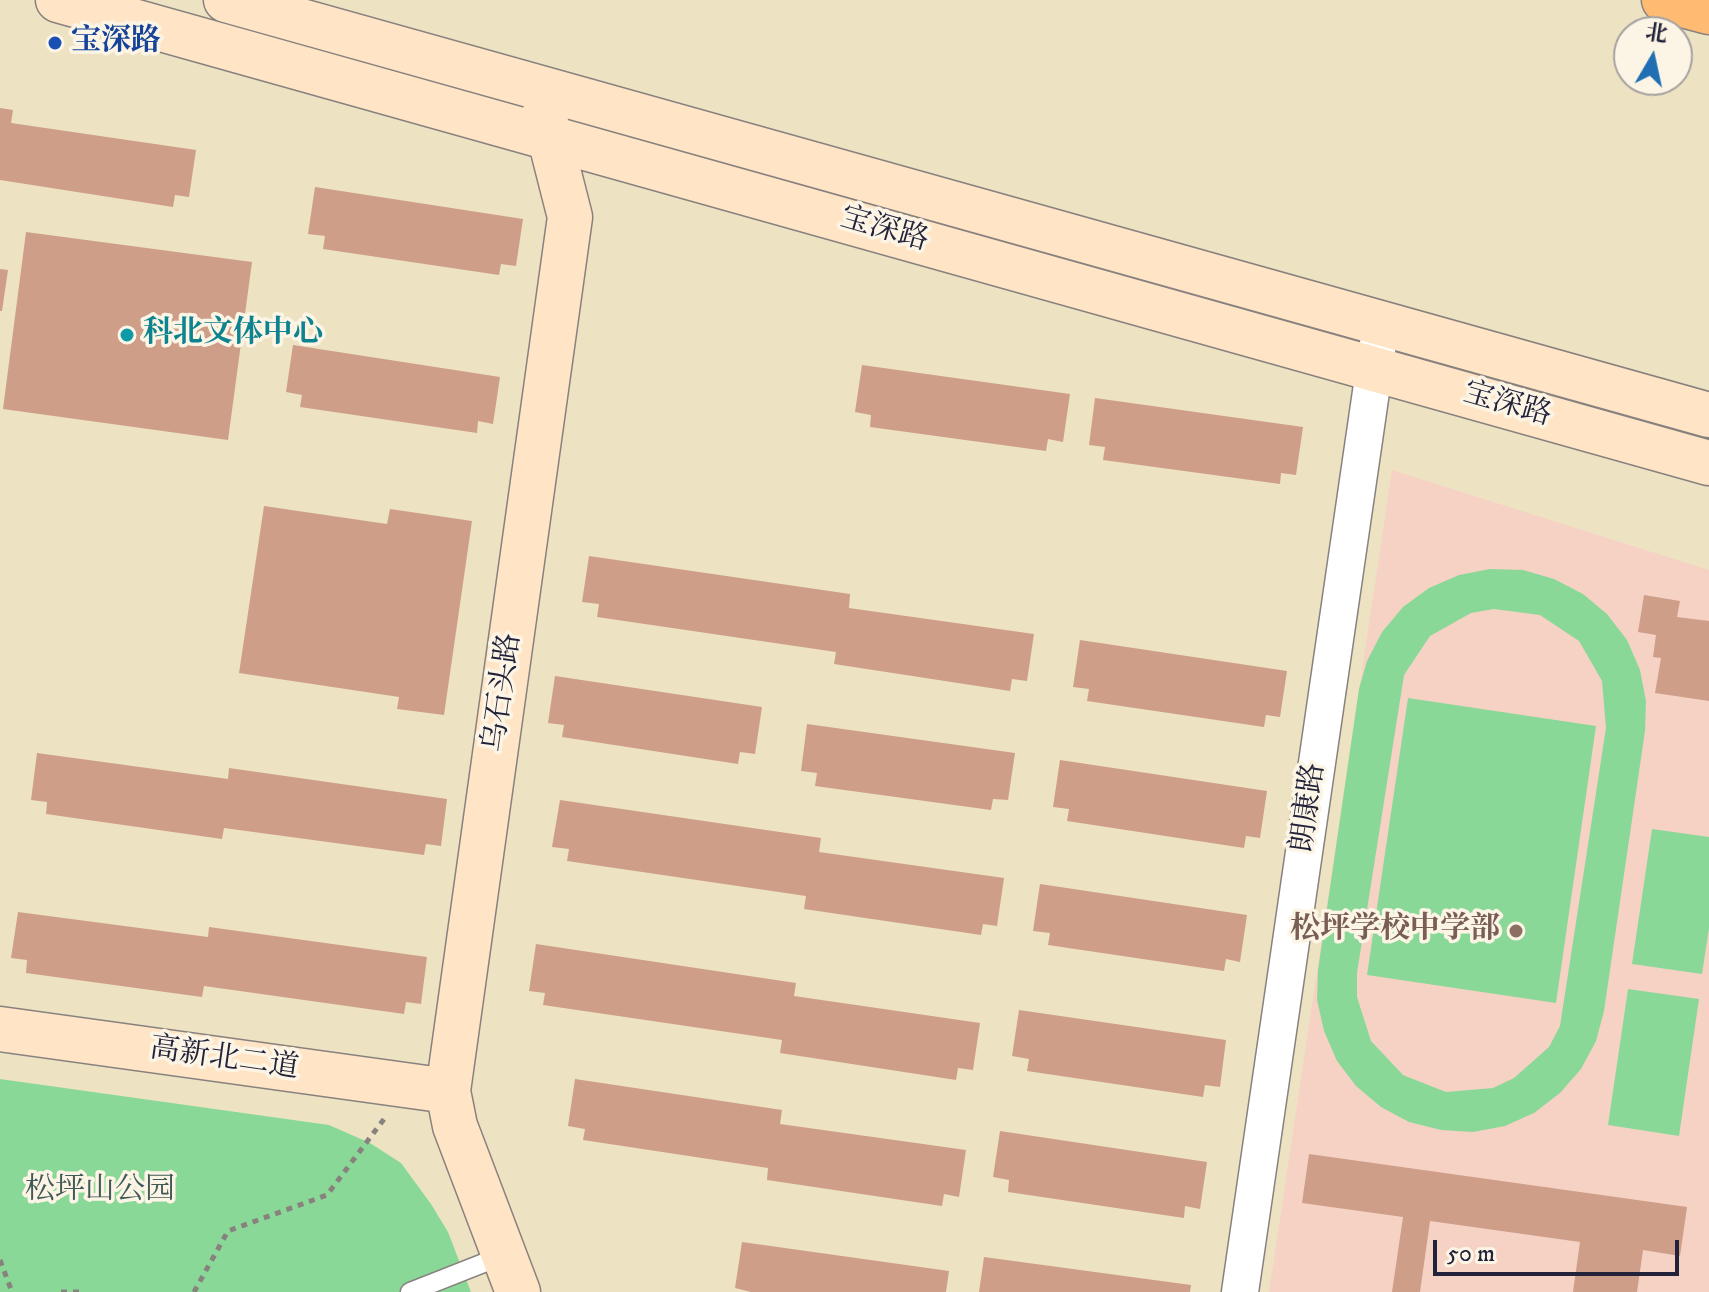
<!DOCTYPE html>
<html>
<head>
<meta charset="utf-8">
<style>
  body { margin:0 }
  #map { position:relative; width:1709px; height:1292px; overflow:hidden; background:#ede3c3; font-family:"IM FELL DW Pica","Noto Serif SC",serif }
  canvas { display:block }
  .north { position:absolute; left:1613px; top:16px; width:80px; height:80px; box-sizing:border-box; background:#fcf5e5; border:2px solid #a5a1a1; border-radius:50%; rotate:9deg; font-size:22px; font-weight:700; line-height:32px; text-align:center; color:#22223b }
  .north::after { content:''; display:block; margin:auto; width:28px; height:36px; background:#1f6fb2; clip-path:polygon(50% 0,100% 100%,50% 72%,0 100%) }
  .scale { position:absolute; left:1433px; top:1240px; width:246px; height:36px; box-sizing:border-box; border:4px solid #22223b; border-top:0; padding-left:10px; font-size:24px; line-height:28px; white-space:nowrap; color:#22223b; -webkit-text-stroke:6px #fcf5e5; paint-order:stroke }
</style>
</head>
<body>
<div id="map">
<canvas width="1709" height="1292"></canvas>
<div class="north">北</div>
<div class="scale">50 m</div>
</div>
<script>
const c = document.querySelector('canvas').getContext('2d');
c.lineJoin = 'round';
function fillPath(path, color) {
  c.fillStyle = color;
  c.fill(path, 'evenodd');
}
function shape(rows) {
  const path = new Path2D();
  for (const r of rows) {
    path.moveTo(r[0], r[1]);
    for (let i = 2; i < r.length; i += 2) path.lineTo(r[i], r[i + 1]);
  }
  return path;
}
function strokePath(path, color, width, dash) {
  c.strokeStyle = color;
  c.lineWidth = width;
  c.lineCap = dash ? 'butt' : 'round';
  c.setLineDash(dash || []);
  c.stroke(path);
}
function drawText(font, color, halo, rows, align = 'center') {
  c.font = font + ' "IM FELL DW Pica","Noto Serif SC",serif';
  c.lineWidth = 7;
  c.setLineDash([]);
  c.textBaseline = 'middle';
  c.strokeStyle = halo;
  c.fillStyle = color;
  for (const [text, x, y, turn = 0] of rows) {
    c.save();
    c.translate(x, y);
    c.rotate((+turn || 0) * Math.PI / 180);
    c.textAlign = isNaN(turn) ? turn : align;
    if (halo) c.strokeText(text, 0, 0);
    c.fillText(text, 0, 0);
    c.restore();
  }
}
const built = shape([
  [1392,470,1709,570,1709,1292,1269,1292]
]);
const green = shape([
  [1490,569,1523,570,1554,579,1583,594,1607,614,1627,640,1640,670,1646,701,1645,731,1604,1011,1596,1041,1581,1069,1560,1093,1534,1113,1505,1126,1473,1132,1441,1130,1409,1122,1381,1107,1356,1086,1337,1061,1324,1031,1317,1000,1318,970,1359,689,1367,661,1382,632,1403,607,1429,588,1459,575],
  [1494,609,1540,615,1579,641,1602,681,1606,728,1560,1026,1549,1047,1514,1078,1493,1088,1446,1092,1403,1075,1371,1041,1357,997,1357,973,1404,675,1430,636,1471,613],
  [1408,698,1596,726,1556,1003,1367,975],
  [1652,829,1709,837,1709,928,1702,974,1632,964],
  [1628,989,1699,999,1679,1136,1608,1125],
  [0,1079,329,1125,370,1143,401,1163,431,1204,448,1232,471,1292,0,1292]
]);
const building = shape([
  [0,108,13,110,11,123,196,150,189,197,175,195,173,207,0,180],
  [315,187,523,219,516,266,501,264,499,275,323,249,325,236,308,234],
  [26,232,252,262,228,440,3,409],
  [0,269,8,270,2,311,0,311],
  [293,345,500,377,493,424,478,421,477,433,300,407,302,395,286,392],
  [862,365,1070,394,1063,442,1048,439,1046,451,870,427,871,415,855,412],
  [1095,398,1303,427,1296,475,1281,473,1280,484,1103,460,1105,447,1089,445],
  [264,506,387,524,390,509,472,521,444,715,397,709,399,697,239,673],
  [589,556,850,594,849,608,1034,634,1027,681,1012,679,1010,691,834,664,836,652,597,617,599,604,582,602],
  [1644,595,1680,601,1677,617,1709,621,1709,701,1655,693,1661,658,1653,657,1656,635,1638,632],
  [1080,640,1287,671,1280,717,1266,715,1264,727,1087,701,1089,689,1073,687],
  [555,676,762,707,755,754,740,752,738,764,562,737,564,725,548,723],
  [807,724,1015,753,1008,800,993,799,991,810,815,786,817,773,801,771],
  [37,753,228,779,229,768,447,799,441,846,426,844,424,855,224,828,222,839,46,814,47,802,31,800],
  [1060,760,1267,791,1260,838,1246,836,1244,848,1067,821,1069,809,1053,807],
  [560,800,821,838,819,852,1004,878,997,926,983,924,981,935,804,909,806,896,567,861,569,849,552,847],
  [1040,884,1247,915,1240,962,1226,959,1224,971,1048,945,1050,933,1033,931],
  [18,912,208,937,209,927,427,957,421,1004,406,1002,404,1014,204,986,202,997,26,973,27,960,11,958],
  [536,944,796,983,794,996,980,1023,973,1070,958,1068,956,1080,780,1053,782,1040,543,1005,545,993,529,991],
  [1019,1010,1226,1040,1220,1087,1205,1085,1203,1097,1027,1071,1029,1059,1012,1056],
  [575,1079,782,1110,780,1124,966,1150,959,1197,944,1194,942,1206,767,1180,768,1168,583,1140,585,1129,568,1126],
  [1000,1131,1207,1162,1200,1209,1185,1206,1184,1218,1008,1192,1009,1180,993,1177],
  [1309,1154,1687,1207,1680,1256,1643,1250,1637,1292,1573,1292,1580,1242,1430,1221,1420,1292,1392,1292,1403,1217,1302,1203],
  [742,1242,949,1271,946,1292,751,1292,735,1288],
  [984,1257,1191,1285,1190,1292,979,1292]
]);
const path = shape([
  [0,1260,12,1292],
  [61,1292,79,1292],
  [194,1292,228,1231,327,1195,384,1119]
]);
const lane = shape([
  [410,1292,504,1255]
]);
const street = shape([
  [1240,1292,1381,323]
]);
const secondary = shape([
  [58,0,1709,463],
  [226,0,1709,415],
  [0,1029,448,1091],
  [518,1292,455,1126,448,1091,570,217,544,115]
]);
const highway = shape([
  [1664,0,1709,12]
]);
const markers = [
  [55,43,8,"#1a4fb4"],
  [127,335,8,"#0f9aa8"],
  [1516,931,8,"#8d6e63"]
];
const transitNames = [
  ["宝深路",71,43]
];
const streetNames = [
  ["宝深路",884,231,16],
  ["宝深路",1507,406,16],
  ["乌石头路",504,693,-82],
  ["朗康路",1310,808,-82],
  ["高新北二道",224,1060,8]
];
const cultureNames = [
  ["科北文体中心",143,335]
];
const educationNames = [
  ["松坪学校中学部",1500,931]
];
const parkNames = [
  ["松坪山公园",100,1192]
];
fillPath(built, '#f6d2c5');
fillPath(green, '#8ad897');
fillPath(building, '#ce9e89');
strokePath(lane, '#88827f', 21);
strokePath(street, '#88827f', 39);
strokePath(secondary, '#88827f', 47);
strokePath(highway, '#88827f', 47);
strokePath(path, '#88827f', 5, [6, 6]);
strokePath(lane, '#fff', 18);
strokePath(street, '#fff', 36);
strokePath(secondary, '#ffe4c6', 44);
strokePath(highway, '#febb71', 44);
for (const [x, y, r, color] of markers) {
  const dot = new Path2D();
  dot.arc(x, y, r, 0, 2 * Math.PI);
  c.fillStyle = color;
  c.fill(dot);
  strokePath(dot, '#fcf5e5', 3);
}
drawText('bold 30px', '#164399', '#fcf5e5', transitNames, 'left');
drawText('30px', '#22223b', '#fcf5e5', streetNames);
drawText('bold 30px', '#0d838f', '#fcf5e5', cultureNames, 'left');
drawText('bold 30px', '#785e54', '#fcf5e5', educationNames, 'right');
drawText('30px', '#415957', '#fcf5e5', parkNames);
</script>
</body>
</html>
